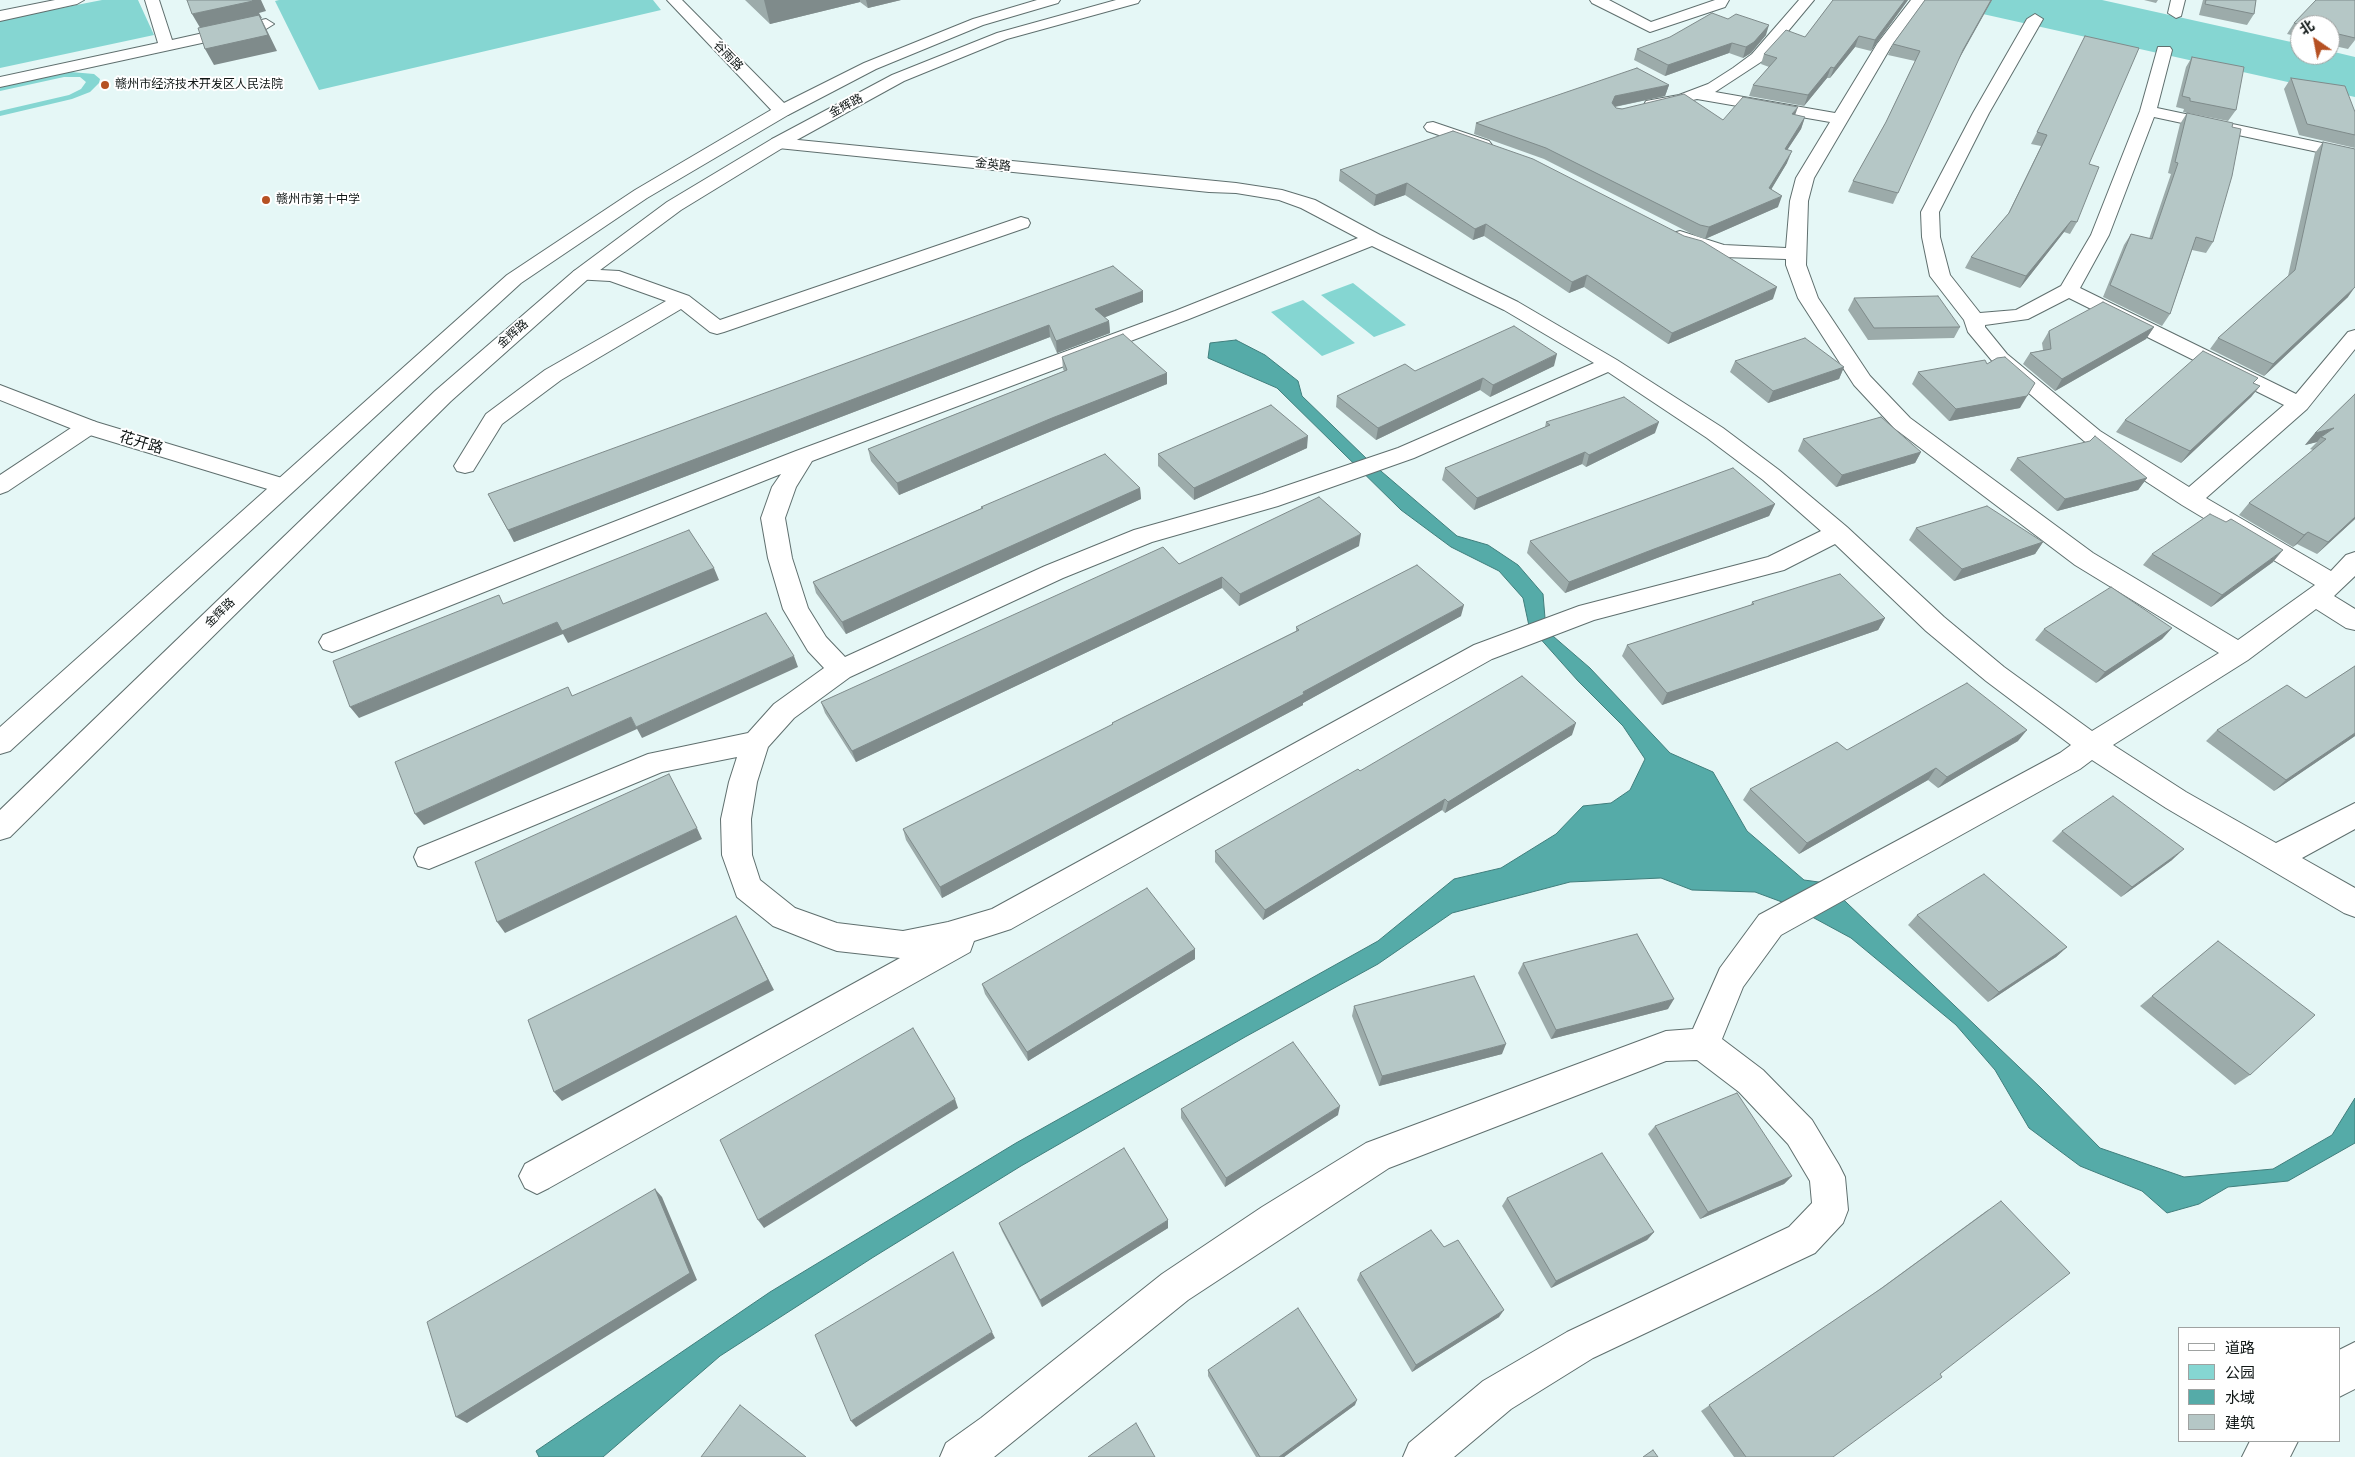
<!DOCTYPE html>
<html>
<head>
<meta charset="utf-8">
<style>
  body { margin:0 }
  #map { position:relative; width:2355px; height:1457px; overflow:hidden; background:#e5f7f6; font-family:Rubik,"Noto Sans SC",sans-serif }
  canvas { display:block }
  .legend { position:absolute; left:2178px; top:1327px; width:162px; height:115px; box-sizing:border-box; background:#fff; border:1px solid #9fa2a1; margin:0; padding:6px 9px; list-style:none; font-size:15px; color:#0f1615 }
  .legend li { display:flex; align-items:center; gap:10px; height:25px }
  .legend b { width:25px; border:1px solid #9fa2a1 }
  .north { position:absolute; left:2290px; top:15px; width:50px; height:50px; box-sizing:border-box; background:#fff; border:1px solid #9fa2a1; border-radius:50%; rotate:327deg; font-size:14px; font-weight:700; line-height:20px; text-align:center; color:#0f1615 }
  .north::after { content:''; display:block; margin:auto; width:18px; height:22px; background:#b65123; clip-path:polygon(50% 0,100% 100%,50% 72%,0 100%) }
</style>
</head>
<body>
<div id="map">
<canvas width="2355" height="1457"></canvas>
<ul class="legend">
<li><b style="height:6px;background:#fff"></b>道路</li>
<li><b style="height:14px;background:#85d6d2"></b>公园</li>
<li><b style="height:14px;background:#55aba8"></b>水域</li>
<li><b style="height:14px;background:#b5c7c6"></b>建筑</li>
</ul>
<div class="north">北</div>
</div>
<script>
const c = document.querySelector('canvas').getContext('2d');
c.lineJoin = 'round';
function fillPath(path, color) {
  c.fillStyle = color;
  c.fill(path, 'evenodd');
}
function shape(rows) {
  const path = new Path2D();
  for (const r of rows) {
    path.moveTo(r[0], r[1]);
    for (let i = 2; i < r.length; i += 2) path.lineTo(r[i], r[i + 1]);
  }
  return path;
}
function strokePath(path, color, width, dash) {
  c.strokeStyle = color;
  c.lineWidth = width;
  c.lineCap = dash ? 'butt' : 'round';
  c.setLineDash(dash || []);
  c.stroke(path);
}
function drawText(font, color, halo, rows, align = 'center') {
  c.font = font + ' Rubik,"Noto Sans SC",sans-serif';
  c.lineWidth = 4;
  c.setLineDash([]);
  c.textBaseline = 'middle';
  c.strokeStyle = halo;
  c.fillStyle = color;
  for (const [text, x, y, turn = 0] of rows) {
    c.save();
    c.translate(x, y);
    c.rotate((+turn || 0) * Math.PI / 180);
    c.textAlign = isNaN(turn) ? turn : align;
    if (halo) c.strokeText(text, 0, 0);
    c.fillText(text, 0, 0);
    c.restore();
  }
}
const green = shape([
  [102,0,138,0,154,35,0,68,0,20],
  [279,0,653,0,661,10,319,90,275,1],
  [1931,0,2102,0,2300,44,2300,55,2330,55,2330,51,2355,57,2355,97,1929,2],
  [71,72,94,74,100,79,99,83,90,92,72,99,0,116,0,111,69,95,81,89,86,82,80,77,64,77,0,91,0,87],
  [1353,283,1406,325,1374,337,1321,295],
  [1303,300,1355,343,1322,356,1271,312]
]);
const water = shape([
  [1236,340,1265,355,1298,381,1302,396,1368,460,1457,536,1488,545,1518,565,1543,594,1546,630,1590,668,1670,753,1713,772,1747,831,1804,880,1826,883,2041,1088,2100,1148,2184,1177,2273,1169,2332,1135,2355,1098,2355,1143,2288,1181,2228,1187,2199,1204,2167,1213,2142,1191,2080,1166,2029,1128,1995,1070,1956,1025,1851,938,1790,905,1755,892,1692,890,1661,878,1570,882,1452,913,1378,964,1245,1037,1021,1166,872,1258,720,1356,603,1457,539,1457,536,1451,770,1292,1016,1143,1378,941,1454,879,1501,868,1556,834,1583,806,1611,803,1630,790,1645,759,1623,726,1578,681,1529,626,1523,598,1499,571,1451,547,1401,510,1277,388,1208,358,1210,343,1236,340]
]);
const street = shape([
  [55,0,84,0,77,4,0,21,0,11,55,0],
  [145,0,159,0,172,40,266,19,274,24,266,29,0,87,0,77,158,43,145,0],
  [1590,0,1609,0,1651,22,1715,0,1729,0,1725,7,1650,32,1592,3,1590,0],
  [1799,0,1814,0,1764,60,1715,92,1835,113,1877,44,1911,0,1926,0,1892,45,1814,178,1808,201,1806,265,1818,298,1870,376,1910,418,2093,553,2238,640,2315,585,2182,505,2084,441,1993,362,1968,332,1964,320,1930,276,1922,237,1921,212,1973,113,2027,19,2035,14,2043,19,1989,113,1939,212,1940,237,1950,275,1980,313,2016,310,2061,286,2091,235,2140,111,2158,47,2170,47,2172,50,2157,108,2355,150,2355,160,2154,117,2109,235,2080,288,2296,394,2348,332,2355,330,2355,349,2307,409,2206,498,2331,571,2346,555,2355,552,2355,576,2334,596,2355,609,2355,630,2346,628,2316,609,2248,660,2113,745,2186,792,2276,843,2355,803,2355,829,2302,858,2355,888,2355,917,2344,913,2166,808,2092,760,2080,769,1781,935,1743,987,1722,1039,1763,1070,1812,1120,1839,1165,1845,1177,1848,1210,1843,1223,1815,1253,1593,1358,1511,1409,1454,1457,1403,1457,1409,1443,1483,1381,1567,1332,1789,1227,1812,1203,1810,1181,1788,1144,1739,1092,1697,1060,1666,1061,1389,1168,1188,1300,994,1457,940,1457,946,1443,981,1418,1162,1274,1262,1207,1366,1143,1666,1031,1693,1029,1720,968,1759,915,2060,753,2071,745,1986,681,1926,631,1835,544,1784,570,1594,620,1492,659,1011,929,974,941,970,952,549,1188,537,1194,525,1188,519,1176,525,1164,900,958,837,951,826,947,773,926,737,897,722,855,721,819,729,782,737,757,662,772,429,869,418,866,414,857,418,848,648,754,748,733,774,704,824,668,808,651,783,609,768,558,761,518,772,487,781,474,341,649,332,652,323,649,319,642,323,635,796,451,1175,311,1358,238,1301,208,1279,200,1236,193,1209,192,778,148,772,147,769,143,772,139,778,138,1236,183,1282,190,1315,200,1380,235,1518,302,1617,360,1723,428,1779,470,1847,527,1944,617,2004,667,2092,731,2219,653,2075,565,1894,428,1854,385,1798,298,1786,265,1786,259,1722,257,1673,241,1671,237,1673,233,1680,231,1724,245,1786,248,1790,201,1796,178,1830,122,1697,99,1652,110,1646,109,1644,105,1646,101,1679,95,1708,84,1733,68,1752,54,1799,0],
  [1372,246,1504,310,1594,363,1398,448,1262,494,1134,530,1045,566,845,657,826,637,808,608,792,558,785,518,796,487,812,461,1189,319,1372,246],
  [2069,298,2284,405,2189,487,2100,431,2007,354,1985,327,1985,325,2028,319,2069,298],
  [1608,372,1707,438,1763,480,1821,531,1768,557,1579,606,1474,645,992,909,948,922,903,931,837,923,795,908,760,880,752,855,751,819,757,782,768,747,794,718,850,677,1063,578,1152,542,1278,506,1414,458,1608,372],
  [2171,0,2185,0,2181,16,2176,18,2168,13,2171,0],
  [1433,122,1489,141,1492,145,1489,149,1483,150,1427,131,1424,127,1427,123,1433,122],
  [1021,217,1028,219,1030,223,1028,227,724,332,717,334,710,332,681,309,561,380,502,424,473,471,465,473,457,471,454,466,486,414,545,370,666,301,610,281,574,279,571,275,574,271,581,269,619,271,689,296,720,320,1021,217],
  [88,420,96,422,99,427,96,432,8,491,0,494,0,475,80,422,88,420]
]);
const secondary = shape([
  [667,0,682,0,788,107,790,111,788,115,776,115,667,0],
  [0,385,96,422,292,481,296,486,292,491,284,494,80,432,0,400,0,385],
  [2355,1342,2355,1389,2339,1397,2339,1350,2355,1342],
  [2250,1441,2298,1441,2290,1457,2242,1457,2250,1441]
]);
const primary = shape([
  [1037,0,1060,0,1058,3,983,25,876,69,788,115,647,198,521,283,10,751,0,754,0,727,507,275,635,190,776,107,864,63,973,19,1037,0],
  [1116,0,1140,0,1138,3,1007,39,904,81,784,147,681,210,588,279,451,401,10,837,0,840,0,810,435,391,574,271,667,202,772,139,892,75,997,33,1116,0]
]);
const wall = shape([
  [745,0,901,0,868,8,860,2,770,24],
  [1833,0,1908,0,1871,51,1855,47,1830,78,1827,78,1804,106,1749,96,1753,85,1769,67,1761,64,1764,54,1805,37],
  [1925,0,1992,0,1958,60,1893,204,1848,192,1853,181,1886,122,1915,61,1888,55,1893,44],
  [2144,0,2158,0,2156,3],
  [2203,0,2256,0,2254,14,2247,25,2199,15],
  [2355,0,2355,40,2348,49,2330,45,2330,25,2300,25,2300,37,2287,34,2294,23],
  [1766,35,1751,53,1743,58,1729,53,1665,76,1634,60,1637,49],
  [2085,36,2089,164,2077,222,2070,234,2064,232,2020,288,1965,268,1971,257,2008,214,2041,146,2031,144],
  [2192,57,2236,110,2228,121,2183,112,2184,109,2176,107,2186,67],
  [2291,78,2355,112,2355,148,2299,135,2284,89],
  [1669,85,1665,96,1615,107,1616,108,1723,120,1795,115,1805,117,1801,129,1787,150,1787,163,1771,189,1778,207,1705,239,1696,236,1544,159,1474,134,1476,123],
  [2187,113,2213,242,2206,253,2192,250,2170,314,2162,326,2103,297,2124,245,2131,234,2149,239,2171,174,2168,173,2180,124],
  [1453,131,1773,299,1668,344,1584,287,1569,293,1484,236,1473,240,1405,195,1374,206,1339,181,1340,170],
  [2323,142,2348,297,2264,376,2210,349,2218,338,2288,276,2315,153],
  [1143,291,1143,302,1104,317,1109,321,1110,333,1057,353,1050,337,514,542,488,494],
  [1854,298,1960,327,1954,338,1868,340,1848,310],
  [2154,327,2146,339,2055,391,2023,364,2030,353,2043,350,2042,343,2049,331],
  [1062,357,1167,373,1167,384,1054,430,899,495,871,461,868,449,1064,371,1063,369],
  [1735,361,1844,367,1839,379,1768,403,1730,372],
  [1554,366,1490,397,1480,390,1376,440,1336,407,1337,396,1415,371],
  [1918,372,2020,408,1949,421,1912,384],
  [2254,383,2260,386,2251,397,2181,463,2116,432,2125,420],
  [2355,394,2355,519,2317,554,2297,544,2293,547,2239,515,2249,503,2313,450,2310,449,2317,442,2305,445,2315,433],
  [1546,422,1655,433,1586,467,1582,464,1474,510,1442,480,1445,468,1545,427],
  [1803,439,1921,452,1915,463,1836,487,1798,451],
  [1307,448,1194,500,1158,466,1158,454],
  [2017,458,2147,478,2138,490,2057,511,2010,470],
  [1140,488,1141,499,846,634,816,593,813,582,982,508,981,507],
  [1775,504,1769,516,1649,561,1565,593,1527,553,1530,541],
  [1916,528,2043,542,2035,554,1954,581,1909,540],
  [1359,546,1239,606,1222,588,856,762,825,713,821,702,1179,564],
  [2152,554,2273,562,2211,607,2143,565],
  [1752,602,1885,618,1878,630,1662,705,1622,656,1627,645,1751,605],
  [1461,616,1303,703,1303,705,942,898,906,840,903,829,1112,725,1112,723,1296,631,1296,627],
  [2172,628,2162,639,2096,683,2035,640,2044,629],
  [2355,666,2355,736,2274,791,2206,741,2217,730,2306,698],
  [1572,735,1445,813,1442,810,1263,920,1215,862,1215,851,1360,771],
  [2018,741,1938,788,1928,780,1799,854,1743,800,1750,789,1847,750],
  [2062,831,2172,860,2121,897,2052,841],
  [1917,915,2067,947,2056,957,1988,1002,1908,925],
  [2218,941,2250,1075,2235,1085,2140,1006],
  [1195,949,1195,959,1028,1061,985,994,982,984],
  [1523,963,1668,1009,1551,1039,1518,973],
  [1354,1006,1502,1054,1379,1086,1352,1016],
  [1181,1109,1338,1115,1225,1187,1181,1118],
  [1655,1126,1792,1176,1784,1184,1700,1219,1648,1134],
  [1507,1198,1654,1232,1647,1240,1551,1288,1502,1206],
  [1989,1209,1833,1457,1734,1457,1701,1411,1873,1294],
  [999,1223,1168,1228,1042,1307,1002,1231],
  [1444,1247,1499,1317,1412,1372,1357,1280,1360,1273],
  [1208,1370,1355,1405,1284,1457,1256,1457,1208,1376]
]);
const shadedWall = shape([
  [252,0,262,0,261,0,266,11,259,13,262,18,261,18,277,51,214,65,205,49,202,31,192,14],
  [764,0,860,0,860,2,770,24],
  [866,0,901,0,868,8],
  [1905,0,1908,0,1871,51,1875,40],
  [1991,0,1992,0,1958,61,1963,50],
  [1769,25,1766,35,1751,53,1743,58,1746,47],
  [1859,36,1855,47,1830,78,1834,68],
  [1732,43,1729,53,1665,76,1668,65],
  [1831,67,1827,78,1804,106,1808,95],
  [1669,85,1665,96,1613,107,1612,103,1615,96],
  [1798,107,1794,118,1792,114],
  [1805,117,1801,129,1780,161,1785,149],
  [1792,151,1787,163,1765,200,1769,188],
  [1407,183,1405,195,1374,206,1376,195],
  [1782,196,1778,207,1705,239,1709,227],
  [2071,221,2064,232,2020,288,2026,276],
  [1486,224,1484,236,1473,240,1475,229],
  [1587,275,1584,287,1569,293,1572,282],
  [1777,287,1773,299,1668,344,1672,333],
  [2355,287,2348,297,2264,376,2273,364],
  [1143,291,1143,302,1096,321,1095,309],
  [1109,321,1110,333,1057,353,1056,341],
  [1049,325,1050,337,514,542,508,530],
  [2154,327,2146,339,2055,391,2062,379],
  [1557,354,1554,366,1490,397,1493,385],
  [1844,367,1839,379,1768,403,1773,391],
  [1167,373,1167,384,1054,430,899,495,897,483,1052,418],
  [1483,378,1480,390,1376,440,1378,428],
  [2035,383,2020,408,1949,421,1956,409],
  [2260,386,2251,397,2181,463,2190,451],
  [1659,422,1655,433,1586,467,1589,455],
  [2334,428,2321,437,2317,442,2305,445,2315,433],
  [1308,436,1307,448,1194,500,1194,488],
  [1585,452,1582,464,1474,510,1477,498],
  [1921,452,1915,463,1836,487,1842,475],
  [2147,478,2138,490,2057,511,2065,499],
  [1140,488,1141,499,846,634,842,622],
  [1775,504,1769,516,1649,561,1565,593,1569,582,1654,549],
  [2355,517,2355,519,2317,554,2328,542],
  [2308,532,2297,544,2293,547,2304,535],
  [1361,534,1359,546,1239,606,1240,594],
  [2043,542,2035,554,1954,581,1962,569],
  [2283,550,2273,562,2211,607,2222,595],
  [714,568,719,580,568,643,563,634,359,718,350,707,557,622],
  [1222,577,1222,588,856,762,852,751],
  [1464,605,1461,616,1303,703,1303,705,942,898,940,887,1303,692],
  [1885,618,1878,630,1662,705,1667,693],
  [2172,628,2162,639,2096,683,2105,672],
  [794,656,798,667,642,738,636,727],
  [631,717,637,729,424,825,415,814],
  [1576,723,1572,735,1445,813,1448,802],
  [2027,730,2018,741,1938,788,1947,777],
  [2355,733,2355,736,2274,791,2286,780],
  [1936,768,1928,780,1799,854,1807,843],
  [1445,799,1442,810,1263,920,1265,910],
  [697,828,702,839,505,933,497,922],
  [2184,849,2172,860,2121,897,2132,887],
  [736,916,774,990,562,1101,554,1092],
  [2067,947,2056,957,1988,1002,1999,992],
  [1195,949,1195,959,1028,1061,1027,1052],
  [1674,999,1668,1009,1551,1039,1556,1030],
  [1506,1044,1502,1054,1379,1086,1382,1076],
  [955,1099,958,1108,764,1228,758,1220],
  [1340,1106,1338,1115,1225,1187,1226,1178],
  [1792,1176,1784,1184,1700,1219,1708,1212],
  [655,1189,662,1197,697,1280,467,1423,456,1417],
  [1168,1220,1168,1228,1042,1307,1040,1300],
  [1654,1232,1647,1240,1551,1288,1556,1281],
  [1504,1310,1499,1317,1412,1372,1416,1365],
  [992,1332,995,1338,856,1427,851,1421],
  [1357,1400,1355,1405,1284,1457,1279,1457]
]);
const building = shape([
  [187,0,252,0,253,1,192,14,187,0],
  [1833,0,1905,0,1875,40,1859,36,1834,68,1831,67,1808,95,1753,85,1777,58,1764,54,1786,30,1805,37,1833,0],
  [1925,0,1991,0,1963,50,1898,193,1853,181,1886,122,1920,51,1893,44,1925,0],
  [2206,0,2256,0,2254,14,2205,4,2206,0],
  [2316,0,2355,0,2355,38,2330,32,2330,25,2301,25,2294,23,2316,0],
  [1712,13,1728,19,1736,14,1769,25,1754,42,1746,47,1732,43,1668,65,1637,49,1670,37,1712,13],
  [259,15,268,35,205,49,198,28,259,15],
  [2085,36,2139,48,2089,164,2099,167,2077,222,2071,221,2026,276,1971,257,2009,213,2047,135,2037,132,2085,36],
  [2192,57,2244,67,2236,110,2190,101,2190,98,2182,96,2192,57],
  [1637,68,1669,85,1615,96,1612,103,1616,108,1622,109,1684,94,1723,120,1743,97,1798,107,1792,114,1805,117,1785,149,1792,151,1769,188,1782,196,1709,227,1700,225,1546,148,1476,123,1637,68],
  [2291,78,2345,86,2355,112,2355,135,2307,124,2291,78],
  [2187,113,2233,123,2232,127,2241,129,2232,176,2213,242,2196,237,2170,314,2110,285,2131,234,2152,239,2178,163,2175,162,2187,113],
  [1453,131,1533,159,1684,236,1702,241,1777,287,1672,333,1587,275,1572,282,1486,224,1475,229,1407,183,1376,195,1340,170,1453,131],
  [2323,142,2355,149,2355,287,2273,364,2218,338,2295,270,2323,142],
  [1113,266,1143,291,1095,309,1109,321,1056,341,1049,325,508,530,488,494,1113,266],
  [1938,296,1960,327,1874,328,1854,298,1938,296],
  [2103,302,2154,327,2062,379,2030,353,2051,349,2049,331,2103,302],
  [1514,326,1557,354,1493,385,1483,378,1378,428,1337,396,1405,364,1415,371,1514,326],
  [1123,334,1167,373,1052,418,897,483,868,449,1067,370,1062,357,1123,334],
  [1805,338,1844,367,1773,391,1735,361,1805,338],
  [2203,351,2258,378,2253,383,2260,386,2190,451,2125,420,2203,351],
  [2005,357,2035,383,2027,396,1956,409,1918,372,1985,360,1987,364,1997,358,2005,357],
  [2355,394,2355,517,2328,542,2308,532,2304,535,2249,503,2326,439,2321,437,2334,428,2315,433,2355,394],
  [1624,397,1659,422,1589,455,1585,452,1477,498,1445,468,1550,425,1546,422,1624,397],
  [1271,405,1308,436,1194,488,1158,454,1271,405],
  [1881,417,1921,452,1842,475,1803,439,1881,417],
  [2095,436,2147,478,2065,499,2017,458,2090,441,2095,436],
  [1105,454,1140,488,842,622,813,582,983,508,981,507,1105,454],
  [1733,468,1775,504,1654,549,1569,582,1530,541,1733,468],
  [1319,497,1361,534,1240,594,1222,577,852,751,821,702,1163,547,1179,564,1319,497],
  [1987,506,2043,542,1962,569,1916,528,1987,506],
  [2210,514,2226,522,2231,519,2283,550,2222,595,2152,554,2210,514],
  [689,530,714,568,562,631,557,622,350,707,333,661,499,595,503,604,689,530],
  [1417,565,1464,605,1303,692,1304,694,940,887,903,829,1113,724,1112,723,1299,630,1296,627,1417,565],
  [1840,574,1885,618,1667,693,1627,645,1754,604,1752,602,1840,574],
  [2111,587,2172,628,2105,672,2044,629,2111,587],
  [766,613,794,656,636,727,631,717,415,814,395,762,568,687,572,696,766,613],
  [2355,666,2355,733,2286,780,2217,730,2287,685,2306,698,2355,666],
  [1522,676,1576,723,1448,802,1445,799,1265,910,1215,851,1358,769,1360,771,1522,676],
  [1967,683,2027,730,1947,777,1936,768,1807,843,1750,789,1837,742,1847,750,1967,683],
  [669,774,697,828,497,922,475,862,669,774],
  [2113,796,2184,849,2132,887,2062,831,2113,796],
  [1984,874,2067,947,1999,992,1917,915,1984,874],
  [1147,888,1195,949,1027,1052,982,984,1147,888],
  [736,916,768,980,554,1092,528,1020,736,916],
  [1637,934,1674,999,1556,1030,1523,963,1637,934],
  [2218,941,2315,1015,2250,1075,2152,996,2218,941],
  [1474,976,1506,1044,1382,1076,1354,1006,1474,976],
  [913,1028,955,1099,758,1220,720,1140,913,1028],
  [1293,1042,1340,1106,1226,1178,1181,1109,1293,1042],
  [1737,1093,1792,1176,1708,1212,1655,1126,1737,1093],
  [1124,1148,1168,1220,1040,1300,999,1223,1124,1148],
  [1602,1153,1654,1232,1556,1281,1507,1198,1602,1153],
  [655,1189,690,1273,456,1417,427,1322,655,1189],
  [2001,1201,2070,1273,1940,1374,1942,1377,1833,1457,1746,1457,1709,1405,1882,1288,2001,1201],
  [1431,1230,1444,1247,1458,1240,1504,1310,1416,1365,1360,1273,1431,1230],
  [953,1252,992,1332,851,1421,815,1335,953,1252],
  [1298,1308,1357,1400,1279,1457,1260,1457,1208,1370,1298,1308],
  [740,1405,806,1457,701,1457,740,1405],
  [1136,1423,1155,1457,1088,1457,1136,1423],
  [1653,1450,1658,1457,1643,1457,1653,1450]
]);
const markers = [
  [105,85,5,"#b65123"],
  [266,200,5,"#b65123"]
];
const farStreetnames = [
  ["谷雨路",728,56,46],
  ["金辉路",846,106,-28],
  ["金英路",993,165,6],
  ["金辉路",513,334,-41],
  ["金辉路",220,613,-44]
];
const farPoinames = [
  ["赣州市经济技术开发区人民法院",115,85],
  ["赣州市第十中学",276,200]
];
const streetNames = [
  ["花开路",141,443,17]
];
fillPath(green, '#85d6d2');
fillPath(water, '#55aba8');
strokePath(water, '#407e7c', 1);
strokePath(street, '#5f6f6e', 2);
strokePath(secondary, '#5f6f6e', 2);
strokePath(primary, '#5f6f6e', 2);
fillPath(street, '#fff');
fillPath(secondary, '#fff');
fillPath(primary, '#fff');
fillPath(wall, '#9cabaa');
fillPath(shadedWall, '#7f8b8b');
fillPath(building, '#b5c7c6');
strokePath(building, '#7f8b8b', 1);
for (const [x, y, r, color] of markers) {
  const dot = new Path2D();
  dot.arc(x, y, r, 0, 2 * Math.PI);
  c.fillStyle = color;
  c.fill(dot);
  strokePath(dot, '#fff', 2);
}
drawText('12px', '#0f1615', '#fff', farStreetnames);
drawText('12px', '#0f1615', '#fff', farPoinames, 'left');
drawText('15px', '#0f1615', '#fff', streetNames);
</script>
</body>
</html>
